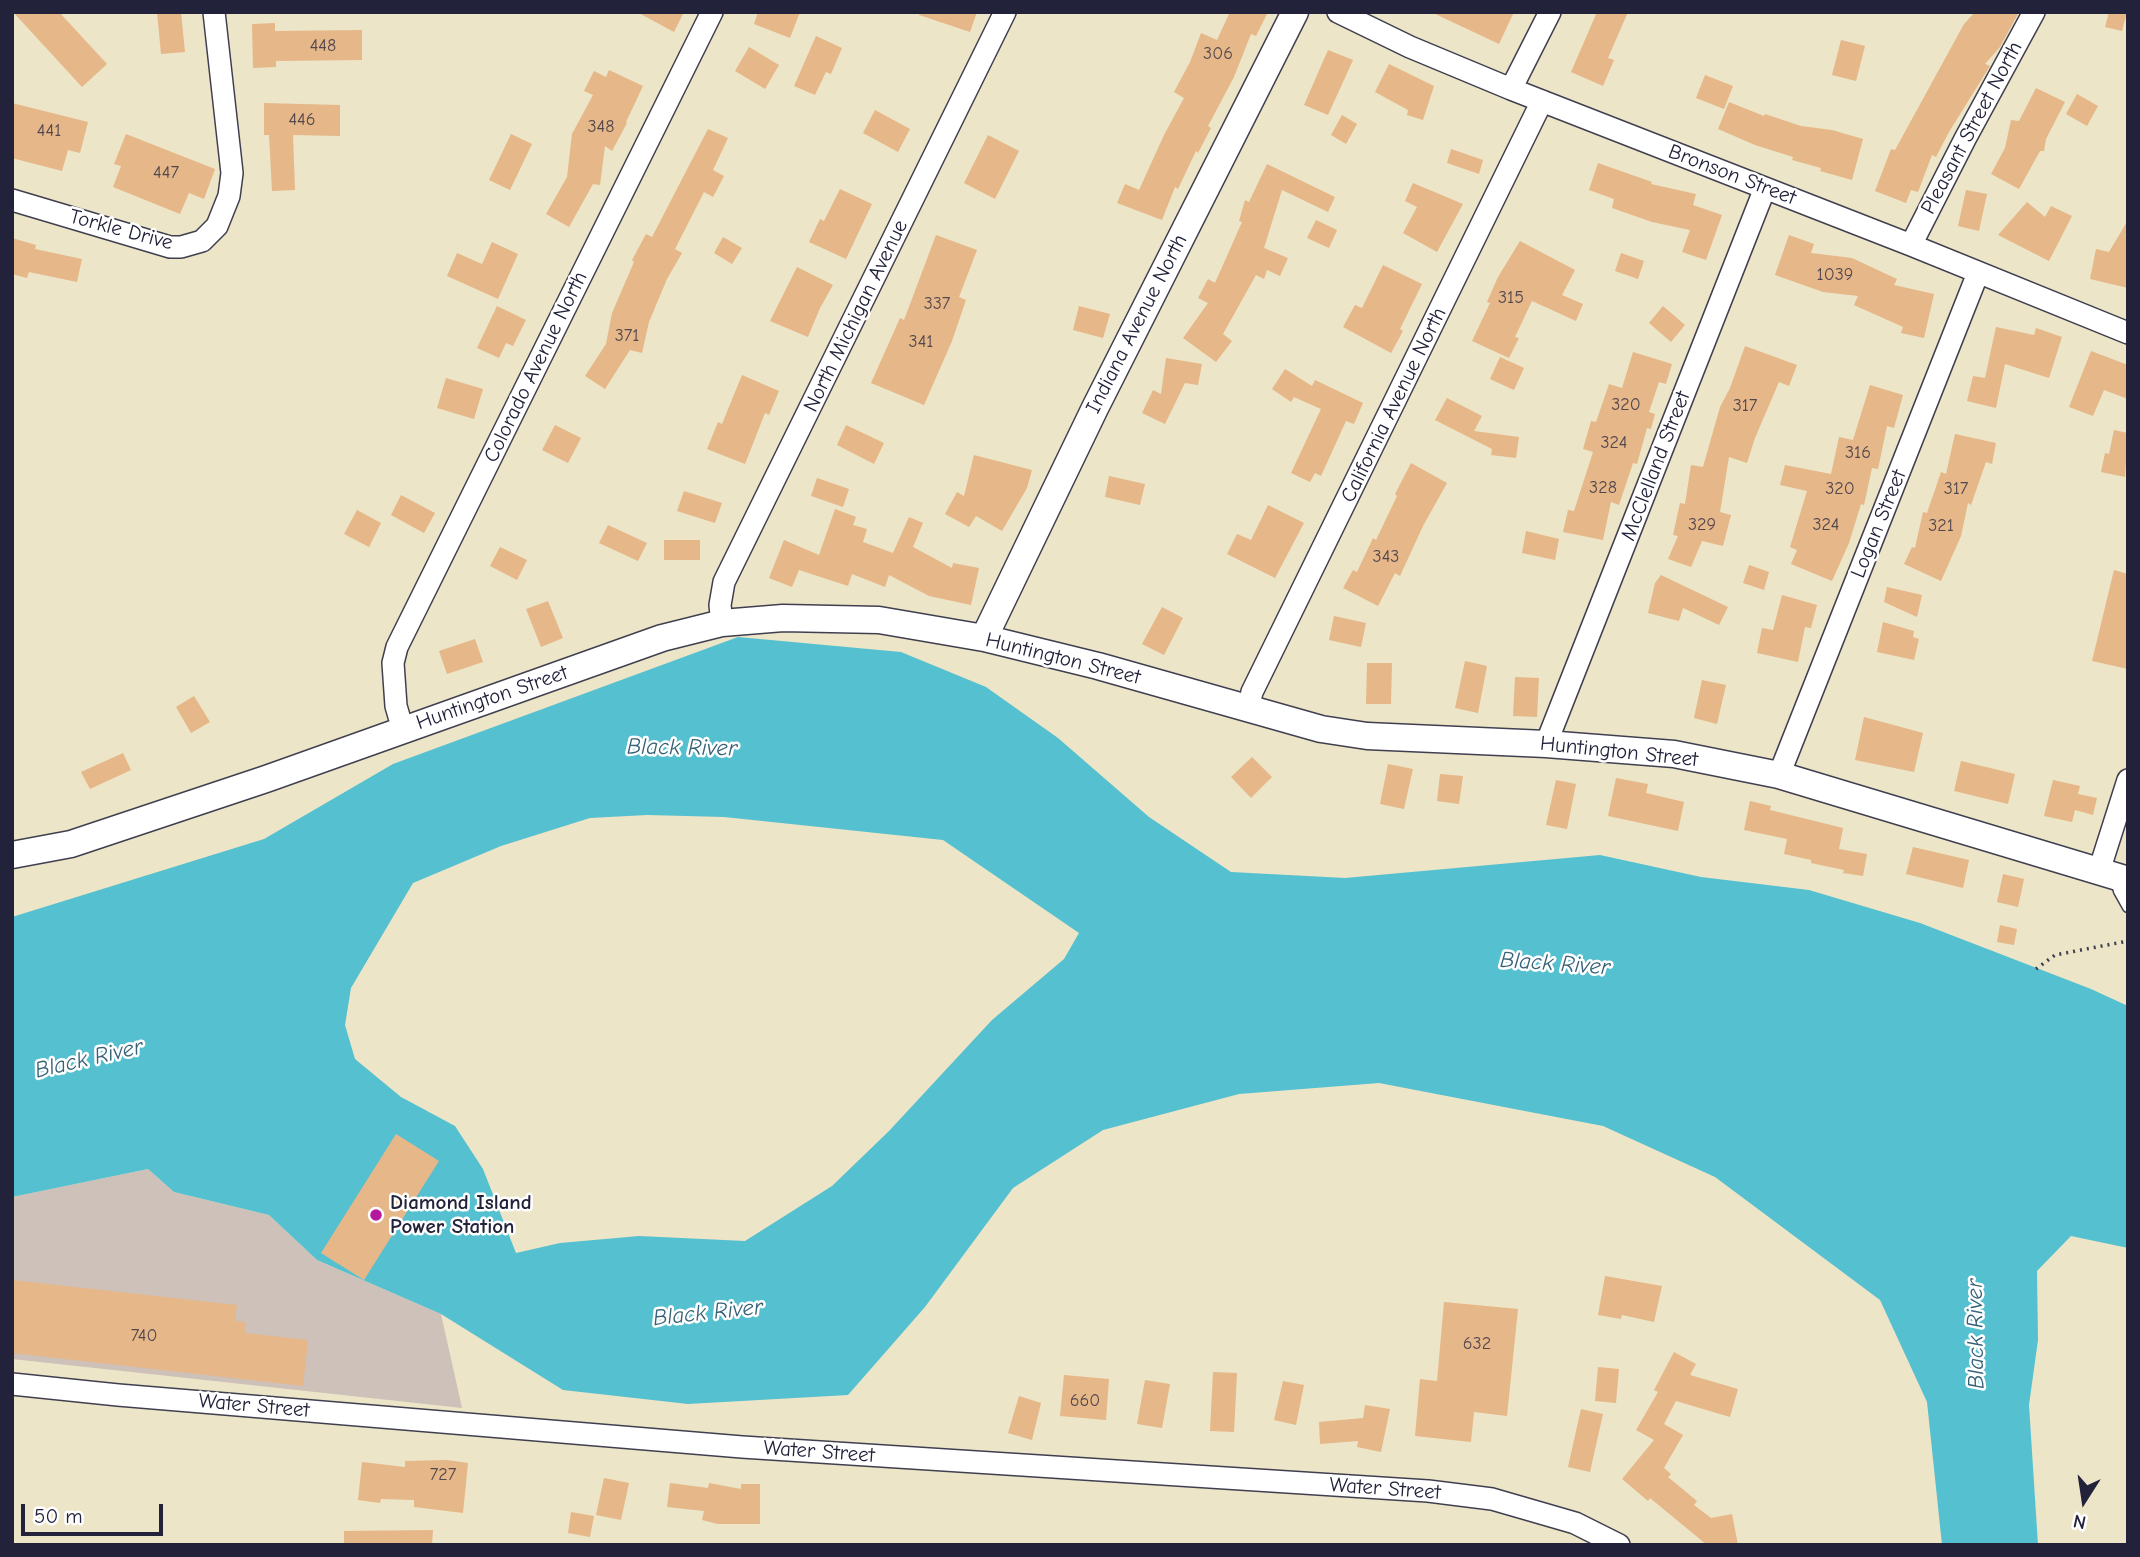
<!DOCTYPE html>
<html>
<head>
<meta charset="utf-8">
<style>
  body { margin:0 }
  #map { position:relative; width:2140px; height:1557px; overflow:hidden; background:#ece5c7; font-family:"Comic Neue",sans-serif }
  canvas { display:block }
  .frame { position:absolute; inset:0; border:14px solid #22223b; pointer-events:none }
  .north { position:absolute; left:2049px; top:1466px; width:70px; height:70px; -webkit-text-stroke:5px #fff; paint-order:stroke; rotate:192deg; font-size:19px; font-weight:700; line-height:28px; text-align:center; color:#22223b }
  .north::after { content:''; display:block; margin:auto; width:24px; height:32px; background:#22223b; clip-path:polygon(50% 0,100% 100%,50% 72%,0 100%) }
  .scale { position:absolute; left:21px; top:1504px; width:142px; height:32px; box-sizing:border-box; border:4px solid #22223b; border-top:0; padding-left:9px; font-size:21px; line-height:24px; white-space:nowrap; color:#22223b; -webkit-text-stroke:5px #fff; paint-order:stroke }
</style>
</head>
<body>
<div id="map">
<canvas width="2140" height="1557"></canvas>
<div class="frame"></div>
<div class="north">N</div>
<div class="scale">50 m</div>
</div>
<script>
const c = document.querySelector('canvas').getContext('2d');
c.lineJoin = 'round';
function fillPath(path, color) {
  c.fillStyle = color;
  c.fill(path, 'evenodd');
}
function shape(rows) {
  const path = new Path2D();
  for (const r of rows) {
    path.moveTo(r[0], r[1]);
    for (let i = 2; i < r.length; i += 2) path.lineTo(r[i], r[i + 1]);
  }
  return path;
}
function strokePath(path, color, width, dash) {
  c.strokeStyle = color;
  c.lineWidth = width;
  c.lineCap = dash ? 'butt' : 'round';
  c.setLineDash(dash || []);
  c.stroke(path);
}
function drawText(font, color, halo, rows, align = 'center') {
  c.font = font + ' "Comic Neue",sans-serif';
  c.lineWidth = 5;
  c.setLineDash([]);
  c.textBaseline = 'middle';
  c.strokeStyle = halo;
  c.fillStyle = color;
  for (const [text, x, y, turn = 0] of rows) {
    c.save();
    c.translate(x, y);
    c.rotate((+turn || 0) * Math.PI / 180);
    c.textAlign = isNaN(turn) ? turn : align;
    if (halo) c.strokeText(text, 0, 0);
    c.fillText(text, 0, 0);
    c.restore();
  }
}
const industrial = shape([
  [148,1169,174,1192,269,1215,317,1260,441,1314,462,1408,12,1359,12,1197]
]);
const water = shape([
  [738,637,901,652,986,687,1058,738,1149,817,1231,872,1345,878,1600,855,1701,877,1809,890,1920,923,2091,989,2128,1006,2128,1248,2071,1236,2037,1271,2038,1340,2029,1405,2038,1545,1942,1545,1927,1402,1880,1300,1715,1177,1603,1126,1379,1083,1239,1094,1103,1130,1013,1188,925,1307,848,1395,688,1404,563,1390,441,1314,317,1260,269,1215,174,1192,148,1169,12,1197,12,917,264,839,393,764],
  [647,815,724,817,943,840,1079,933,1064,959,992,1020,889,1131,832,1186,745,1241,639,1236,560,1243,516,1253,483,1169,455,1126,401,1097,355,1059,345,1025,351,988,413,883,501,846,590,818]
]);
const building = shape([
  [13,12,59,12,107,64,82,87],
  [157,12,181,12,185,52,161,54],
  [637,12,684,12,674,32],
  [758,12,800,12,790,38,754,24],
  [920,12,977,12,970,32,919,15],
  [1230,12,1268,12,1256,36,1251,34,1234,77,1208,126,1211,128,1198,153,1196,151,1178,189,1175,187,1162,220,1117,203,1125,184,1139,190,1164,135,1184,98,1174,92,1190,62,1201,33,1217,40],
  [1431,12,1514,12,1499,44],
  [1597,12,1628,12,1608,58,1614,60,1603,86,1571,72],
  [1975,12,2019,12,2000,47,1985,64,1990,66,1949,132,1936,157,1932,155,1918,192,1911,190,1906,203,1875,191,1891,149,1895,150,1964,24],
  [2109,12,2127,12,2122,31,2105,27],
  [275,23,275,31,362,30,362,60,276,61,276,67,253,68,252,24],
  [816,36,842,48,831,74,826,72,815,95,794,86],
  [1841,40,1865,46,1856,81,1832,75],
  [749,47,779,65,765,89,735,71],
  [1328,50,1353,60,1328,115,1304,105],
  [1389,64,1434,86,1423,120,1407,115,1408,110,1375,92],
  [609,70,643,86,626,122,627,123,612,151,605,146,600,185,593,184,569,227,546,214,567,177,572,134,593,95,584,91,594,71,606,77],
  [1705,75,1733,86,1724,109,1696,98],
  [2036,88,2065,102,2046,139,2044,151,2040,151,2019,189,1991,174,2005,148,2011,120,2019,121],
  [2077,94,2098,106,2087,126,2066,114],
  [1729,102,1764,116,1765,114,1801,126,1832,130,1863,139,1852,180,1820,171,1821,168,1792,160,1793,157,1755,145,1718,129],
  [12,103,88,122,80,153,68,150,62,171,12,158],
  [264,103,340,105,340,136,293,135,295,190,272,191,269,135,264,135],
  [875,110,910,129,898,152,863,133],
  [1342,115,1357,124,1346,144,1331,135],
  [708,129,728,138,713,170,724,176,713,197,704,192,675,249,682,253,667,279,649,322,642,353,630,350,605,389,585,376,606,344,612,313,634,262,632,260,646,234,652,237],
  [126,134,215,169,204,199,189,193,180,214,113,187,121,166,114,164],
  [511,134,532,144,510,190,489,180],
  [988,135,1019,151,995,199,964,183],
  [1451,149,1483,160,1479,174,1447,163],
  [1598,163,1652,182,1651,184,1696,194,1693,205,1722,215,1706,260,1682,252,1690,230,1652,222,1612,208,1614,199,1589,190],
  [1267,164,1335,197,1328,212,1282,190,1264,248,1288,258,1280,276,1267,270,1264,279,1256,275,1223,334,1232,341,1216,362,1183,338,1208,303,1198,298,1208,279,1215,283,1242,222,1239,221,1245,200,1249,202],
  [1413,183,1463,204,1437,252,1403,233,1417,207,1405,201],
  [840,189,872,204,846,259,809,242,820,219,824,221],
  [1966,190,1987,194,1979,231,1958,226],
  [2027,202,2045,217,2051,206,2072,216,2049,261,1998,235],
  [1316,220,1337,230,1329,248,1307,238],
  [2128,220,2128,288,2090,279,2096,249,2109,252],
  [936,235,977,250,959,297,966,300,952,341,924,405,871,383,900,318,904,320],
  [1789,235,1814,244,1811,253,1852,258,1897,279,1894,285,1934,294,1924,338,1901,333,1903,327,1854,305,1858,296,1823,292,1775,275],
  [723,237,742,248,732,264,714,253],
  [12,238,36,245,35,249,82,259,77,282,29,272,27,278,12,274],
  [1520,241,1575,270,1562,295,1583,304,1576,321,1532,301,1515,337,1519,338,1509,358,1472,341,1490,303,1487,302,1498,277],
  [492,242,518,254,498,299,447,276,457,253,482,264],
  [1621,253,1644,261,1638,279,1615,271],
  [1383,265,1422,284,1400,329,1403,331,1391,353,1343,327,1355,305,1362,308],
  [797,267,833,285,820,308,808,337,770,321],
  [497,306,526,320,513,346,506,343,499,358,477,348],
  [1079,306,1110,314,1103,338,1073,330],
  [1663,306,1685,325,1671,342,1649,323],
  [1996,327,2034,335,2036,328,2062,337,2049,378,2005,364,1996,408,1967,401,1973,376,1985,378],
  [1745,346,1797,365,1789,386,1779,382,1755,438,1747,463,1729,457,1720,512,1731,515,1723,546,1702,541,1691,567,1668,559,1678,536,1673,535,1680,503,1685,504,1691,465,1703,467,1720,407,1730,388],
  [2091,351,2128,365,2128,399,2104,390,2093,416,2069,407],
  [1633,352,1672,364,1666,384,1659,382,1649,412,1655,414,1651,429,1647,428,1637,464,1633,463,1619,505,1611,502,1603,540,1563,532,1568,510,1574,511,1593,452,1583,449,1591,421,1596,422,1609,384,1622,388],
  [1500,357,1524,368,1514,390,1490,379],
  [1166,358,1202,364,1198,385,1185,383,1165,424,1142,413,1153,390,1161,394],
  [1285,369,1312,386,1315,380,1363,403,1354,424,1346,421,1321,476,1315,473,1310,482,1291,473,1321,409,1294,397,1291,402,1272,389],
  [742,375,779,391,769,415,765,413,745,464,707,449,718,422,722,424],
  [446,378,483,389,474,419,437,408],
  [1870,385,1903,395,1894,428,1887,426,1878,469,1872,468,1864,505,1861,504,1849,543,1832,581,1791,564,1797,550,1790,547,1807,491,1780,485,1785,465,1831,474,1839,437,1853,440],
  [1447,398,1482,416,1474,431,1519,437,1516,458,1491,455,1492,449,1435,420],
  [555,425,581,438,568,463,542,450],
  [846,425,884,443,874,464,837,445],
  [2114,430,2128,433,2125,477,2101,472,2105,453,2109,454],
  [1955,434,1996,443,1992,464,1986,462,1971,505,1968,503,1961,536,1941,581,1904,564,1912,547,1915,548,1923,512,1927,513,1941,472,1946,474],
  [974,455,1032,470,1027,488,1002,531,976,516,969,527,945,514,957,492,964,496],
  [1411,463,1447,483,1423,526,1400,576,1395,573,1378,606,1343,588,1353,570,1357,572,1373,538,1376,540,1397,496,1395,494],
  [1109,476,1145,484,1140,505,1105,497],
  [817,478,849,489,843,507,811,496],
  [684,491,722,503,715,523,677,511],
  [401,495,435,513,424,533,391,515],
  [1268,505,1304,523,1275,578,1227,554,1237,534,1251,540],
  [835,509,856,517,853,525,867,529,863,542,893,553,909,517,923,523,913,547,952,568,953,563,979,568,971,605,929,596,889,575,885,587,852,574,848,586,799,570,792,587,769,578,784,540,819,555],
  [357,510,381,523,369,547,344,534],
  [608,525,647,543,638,561,599,543],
  [1526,531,1559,539,1555,560,1522,553],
  [664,540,700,540,700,560,664,560],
  [500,547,527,560,517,580,490,566],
  [1749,565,1769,572,1764,590,1743,583],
  [2114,570,2128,574,2128,669,2092,661],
  [1661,575,1728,607,1719,625,1683,608,1679,621,1648,613,1655,583],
  [1887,587,1922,595,1917,617,1884,602],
  [1782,595,1817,605,1811,628,1805,627,1798,662,1757,653,1762,628,1773,630],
  [548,601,563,638,541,647,526,609],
  [1162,607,1183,618,1164,655,1142,644],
  [1334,616,1366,623,1361,647,1329,640],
  [1883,622,1914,631,1913,637,1919,639,1914,660,1877,652],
  [475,639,483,662,447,674,439,651],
  [1465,661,1487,666,1478,713,1455,708],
  [1367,663,1392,663,1391,704,1366,704],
  [1515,677,1539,678,1537,717,1513,716],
  [1702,680,1726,685,1717,724,1694,718],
  [194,696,210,722,191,733,176,707],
  [1864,717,1923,733,1914,772,1855,760],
  [123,753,131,770,90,789,81,772],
  [1252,757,1272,777,1251,798,1231,777],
  [1961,761,2015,774,2008,804,1954,791],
  [1388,764,1413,769,1404,809,1380,804],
  [1440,774,1463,776,1459,804,1437,801],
  [1616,778,1648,784,1646,793,1684,802,1678,831,1608,816],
  [1556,780,1576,784,1567,829,1546,825],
  [2053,780,2080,786,2078,794,2097,798,2093,815,2075,810,2072,822,2044,816],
  [1750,801,1771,806,1770,810,1843,828,1839,849,1867,854,1863,876,1843,873,1844,870,1811,863,1811,860,1784,854,1787,839,1744,830],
  [1913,847,1969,860,1963,888,1906,874],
  [2003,874,2024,879,2018,907,1997,902],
  [2000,925,2017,929,2014,945,1997,942],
  [396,1134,439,1161,364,1280,321,1253],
  [1605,1276,1662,1286,1654,1322,1622,1315,1621,1319,1598,1315],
  [12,1280,237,1305,235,1321,246,1322,245,1333,308,1340,303,1386,12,1353],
  [1444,1302,1518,1309,1507,1416,1474,1412,1471,1442,1415,1436,1420,1379,1437,1381],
  [1674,1352,1696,1364,1690,1375,1738,1389,1730,1417,1676,1401,1664,1424,1683,1435,1664,1468,1671,1474,1668,1477,1697,1501,1694,1505,1711,1518,1732,1514,1738,1545,1707,1545,1650,1498,1648,1501,1622,1479,1654,1440,1636,1430,1658,1392,1654,1390],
  [1598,1367,1619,1369,1616,1403,1595,1401],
  [1213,1372,1237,1373,1234,1432,1210,1431],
  [1064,1375,1109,1379,1106,1420,1060,1416],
  [1145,1380,1170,1384,1162,1428,1137,1424],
  [1283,1381,1304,1385,1296,1425,1274,1420],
  [1019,1396,1041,1403,1032,1440,1008,1433],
  [1365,1405,1390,1409,1381,1452,1357,1447,1358,1441,1320,1444,1319,1422,1363,1418],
  [1581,1409,1603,1414,1590,1472,1568,1467],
  [447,1460,468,1463,463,1513,414,1507,414,1500,381,1499,380,1503,358,1500,362,1462,405,1467,405,1461],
  [604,1478,629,1483,621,1520,596,1515],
  [670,1483,708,1488,709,1483,741,1489,741,1484,760,1484,760,1524,718,1524,702,1520,704,1511,667,1507],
  [571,1512,594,1516,590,1537,568,1533],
  [433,1530,432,1545,344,1545,344,1531]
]);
const path = shape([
  [2036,969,2055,955,2128,941]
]);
const service = shape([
  [2116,879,2119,891,2128,907]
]);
const minor = shape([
  [1338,12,1410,47,1511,89,1911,245,2128,333],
  [1511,89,1550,12],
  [12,200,170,247,181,247,202,241,217,226,229,196,232,173,214,12],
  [1911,245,1965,139,2034,12],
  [722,623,720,605,724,582,1005,12],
  [1248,709,1252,692,1542,101],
  [403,730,396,706,393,663,397,647,712,12],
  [1546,744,1765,188],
  [1779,775,1978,273],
  [2099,871,2128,780],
  [12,1384,118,1395,742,1447,1428,1491,1492,1499,1575,1523,1619,1545]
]);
const tertiary = shape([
  [984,638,1095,408,1295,12],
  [12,855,71,844,266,779,662,638,722,623,783,618,879,620,984,638,1098,666,1321,729,1367,736,1546,744,1674,754,1779,775,2128,880]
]);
const markers = [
  [376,1215,7,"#b5179e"]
];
const numberNames = [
  ["448",323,46],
  ["306",1218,54],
  ["446",302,120],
  ["348",601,127],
  ["441",49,131],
  ["447",166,173],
  ["1039",1835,275],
  ["315",1511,298],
  ["337",937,304],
  ["371",627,336],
  ["341",921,342],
  ["320",1626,405],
  ["317",1745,406],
  ["324",1614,443],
  ["316",1858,453],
  ["328",1603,488],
  ["320",1840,489],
  ["317",1956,489],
  ["329",1702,525],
  ["324",1826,525],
  ["321",1941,526],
  ["343",1386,557],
  ["740",144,1336],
  ["632",1477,1344],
  ["660",1085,1401],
  ["727",443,1475]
];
const streetNames = [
  ["Pleasant Street North",1972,128,-62],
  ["Bronson Street",1732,175,21],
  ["Torkle Drive",121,230,15],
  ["North Michigan Avenue",856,316,-64],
  ["Indiana Avenue North",1137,324,-63],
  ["Colorado Avenue North",536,367,-64],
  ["California Avenue North",1394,405,-64],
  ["McClelland Street",1656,466,-69],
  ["Logan Street",1879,524,-68],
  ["Huntington Street",1063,659,14],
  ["Huntington Street",492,698,-19],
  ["Huntington Street",1619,752,6],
  ["Water Street",254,1406,5],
  ["Water Street",819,1452,4],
  ["Water Street",1385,1489,4]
];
const poiNames = [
  ["Diamond Island",390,1203],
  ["Power Station",390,1227]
];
const waterNames = [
  ["Black River",682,748,1],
  ["Black River",1555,964,4],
  ["Black River",89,1059,-13],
  ["Black River",708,1313,-6],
  ["Black River",1976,1334,-91]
];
fillPath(industrial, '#cec1b9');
fillPath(water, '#55c0d0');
fillPath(building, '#e6b788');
strokePath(service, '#403f50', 13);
strokePath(minor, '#403f50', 24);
strokePath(tertiary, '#403f50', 29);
strokePath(path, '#403f50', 3.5, [2, 5]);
strokePath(service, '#fff', 10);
strokePath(minor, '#fff', 21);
strokePath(tertiary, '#fff', 26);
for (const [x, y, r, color] of markers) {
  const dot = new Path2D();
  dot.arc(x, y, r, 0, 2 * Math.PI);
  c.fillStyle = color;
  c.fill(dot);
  strokePath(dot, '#fff', 2.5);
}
drawText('18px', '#53474e', null, numberNames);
drawText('21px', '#22223b', '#fff', streetNames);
drawText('bold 21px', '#22223b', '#fff', poiNames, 'left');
drawText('italic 23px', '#366177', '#fff', waterNames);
</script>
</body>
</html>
